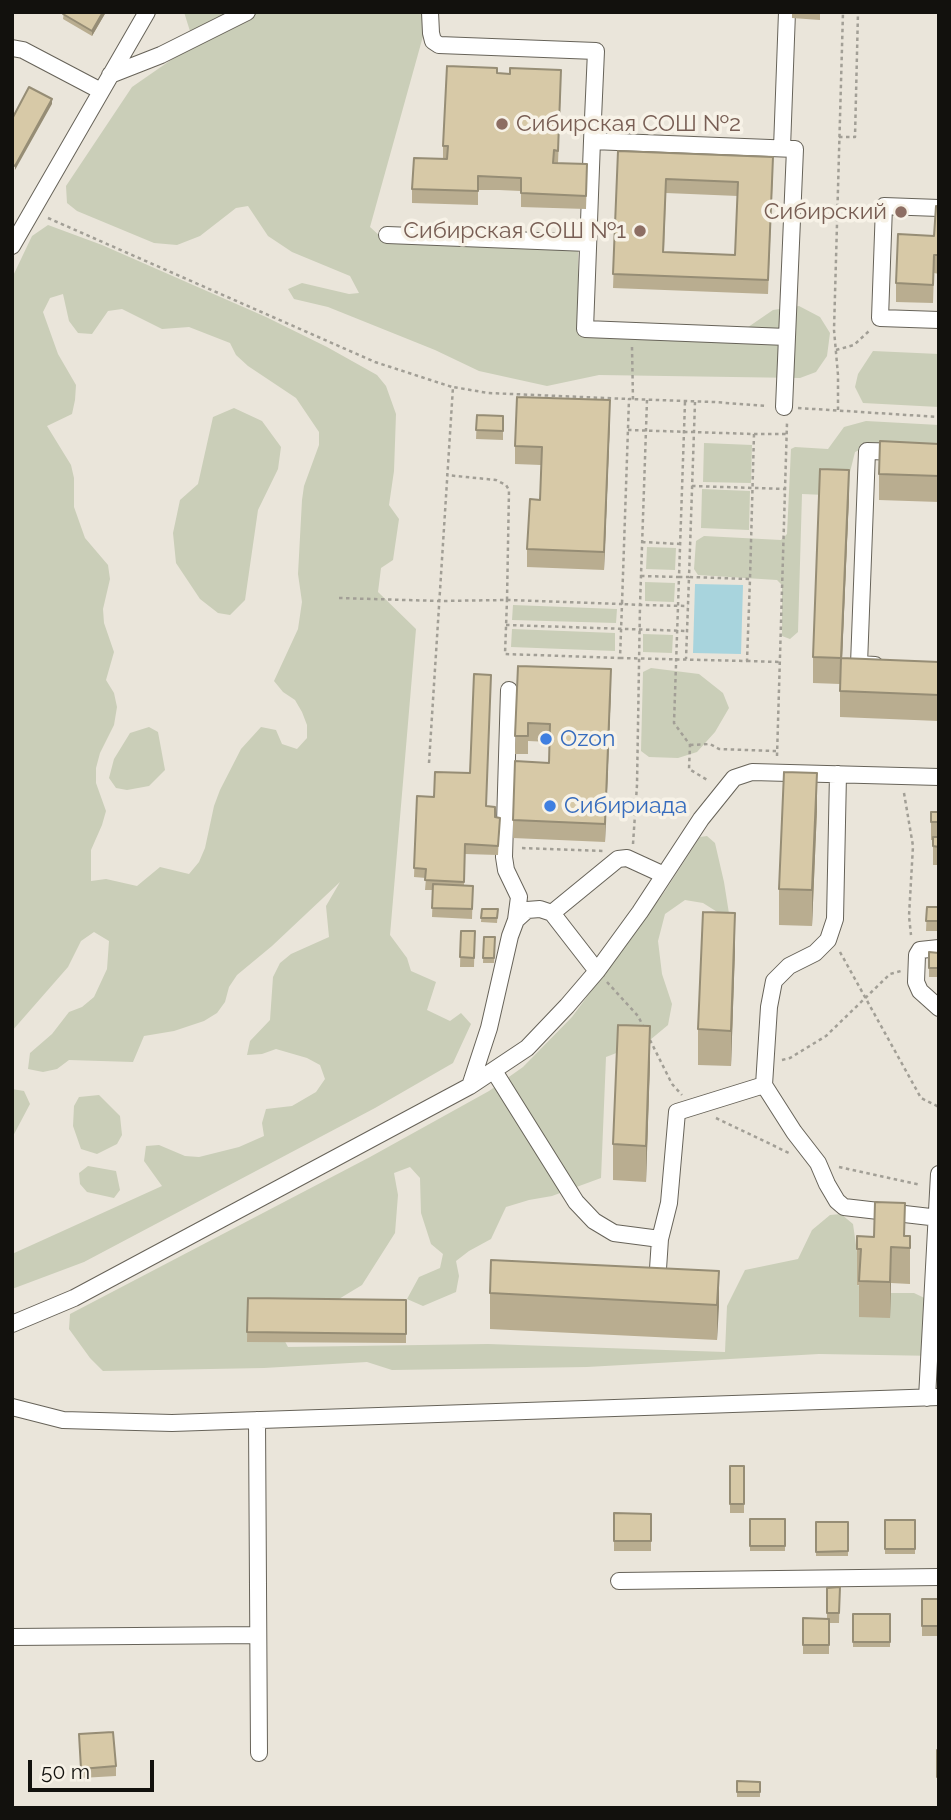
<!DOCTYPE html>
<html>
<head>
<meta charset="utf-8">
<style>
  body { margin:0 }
  #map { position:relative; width:951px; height:1820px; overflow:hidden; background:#eae5da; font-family:Raleway,sans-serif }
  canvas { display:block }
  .frame { position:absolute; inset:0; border:14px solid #12110d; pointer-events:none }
  .scale { position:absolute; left:28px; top:1760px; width:126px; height:32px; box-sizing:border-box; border:4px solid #12110d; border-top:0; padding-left:9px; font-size:21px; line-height:24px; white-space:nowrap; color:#12110d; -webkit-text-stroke:5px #f7f2e7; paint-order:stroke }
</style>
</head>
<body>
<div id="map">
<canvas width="951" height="1820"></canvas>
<div class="frame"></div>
<div class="scale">50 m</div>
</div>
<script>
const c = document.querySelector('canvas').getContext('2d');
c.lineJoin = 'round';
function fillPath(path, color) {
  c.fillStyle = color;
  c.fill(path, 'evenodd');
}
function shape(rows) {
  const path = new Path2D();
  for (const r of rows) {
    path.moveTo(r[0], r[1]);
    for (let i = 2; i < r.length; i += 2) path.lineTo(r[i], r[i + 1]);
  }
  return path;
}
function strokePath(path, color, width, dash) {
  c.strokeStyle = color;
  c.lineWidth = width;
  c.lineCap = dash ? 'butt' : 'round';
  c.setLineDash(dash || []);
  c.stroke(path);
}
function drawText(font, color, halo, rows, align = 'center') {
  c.font = font + ' Raleway,sans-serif';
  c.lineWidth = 7;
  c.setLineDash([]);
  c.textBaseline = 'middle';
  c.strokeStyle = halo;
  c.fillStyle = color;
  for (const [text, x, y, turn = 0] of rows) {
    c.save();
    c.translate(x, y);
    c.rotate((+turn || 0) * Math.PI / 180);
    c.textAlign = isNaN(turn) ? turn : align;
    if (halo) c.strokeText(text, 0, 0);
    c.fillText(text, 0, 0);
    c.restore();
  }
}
const green = shape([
  [184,12,424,12,425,29,370,227,380,236,578,250,578,328,738,334,773,310,799,306,820,317,830,333,827,356,816,372,800,378,599,375,547,386,479,371,435,350,328,307,294,299,288,289,302,283,349,294,359,293,350,276,292,252,268,236,248,206,236,208,200,236,177,245,154,243,77,211,67,203,66,186,132,87,194,44],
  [48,225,102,245,266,317,327,347,377,375,386,386,396,414,394,471,389,505,399,519,393,560,381,568,378,592,416,629,390,935,407,958,411,971,436,982,427,1010,450,1021,461,1013,471,1024,453,1063,375,1108,84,1262,12,1289,12,1254,162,1186,144,1161,146,1146,159,1145,185,1156,199,1157,239,1147,264,1136,262,1123,266,1109,292,1106,316,1092,325,1079,320,1065,307,1058,276,1049,262,1054,247,1055,250,1041,270,1020,273,977,280,963,291,954,329,937,326,906,340,882,272,946,237,975,229,987,225,1002,217,1013,204,1021,174,1031,144,1036,133,1062,69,1060,57,1069,43,1072,28,1069,30,1053,52,1034,69,1012,82,1007,94,997,107,969,109,941,94,932,81,941,68,967,12,1031,12,278,32,236],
  [63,294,69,321,78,333,92,334,108,311,122,309,162,329,189,327,230,343,236,355,248,366,296,398,319,432,319,445,304,486,302,500,298,574,302,602,298,629,274,681,283,692,295,700,302,712,307,725,307,738,297,749,282,744,276,730,261,727,241,749,220,790,214,806,205,848,199,862,189,874,160,867,137,886,106,879,91,881,91,850,102,825,106,811,96,783,96,768,100,753,114,725,117,707,114,693,106,680,114,652,104,623,103,609,110,579,108,565,85,538,74,507,74,478,71,465,47,426,72,414,75,400,76,385,58,354,43,312,50,298],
  [873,351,939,354,939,407,863,403,855,387,858,374],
  [234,408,262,421,281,447,278,469,258,510,245,600,230,615,218,613,200,599,176,563,173,533,180,500,198,484,213,417],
  [866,421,939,425,939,445,872,444,855,452,850,472,849,496,802,494,798,632,790,639,782,636,782,585,777,580,698,575,694,569,696,541,704,536,781,540,787,534,791,449,795,447,828,449,844,427],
  [704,443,752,445,751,483,703,482],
  [702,489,750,491,749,530,701,528],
  [647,547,676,548,675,570,646,569],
  [645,582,675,583,674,602,645,601],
  [513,605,617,609,616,623,512,620],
  [512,629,615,633,615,651,511,647],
  [643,634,673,635,672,653,643,652],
  [651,668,699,674,723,693,729,708,715,732,697,752,678,758,649,757,641,751,643,672],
  [149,727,158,732,165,770,149,786,127,790,116,788,109,778,114,759,130,733],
  [707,836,715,843,724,882,730,920,703,903,685,900,665,914,658,941,662,974,672,1004,668,1025,650,1040,606,1057,601,1178,552,1196,529,1200,506,1207,491,1239,469,1251,456,1261,459,1276,456,1292,423,1306,407,1299,419,1277,440,1268,443,1254,431,1244,421,1213,420,1178,410,1167,394,1173,398,1195,395,1233,362,1285,281,1334,288,1347,488,1344,725,1352,727,1306,745,1270,798,1259,812,1230,830,1215,841,1214,853,1224,857,1252,857,1285,890,1293,914,1293,939,1305,939,1356,819,1354,587,1367,392,1370,367,1362,264,1368,103,1371,90,1358,69,1329,70,1314,370,1157,489,1091,523,1067,572,1017,665,891,700,837],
  [12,1089,24,1091,30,1104,12,1138],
  [99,1095,120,1116,122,1135,117,1144,97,1154,81,1149,73,1126,74,1106,79,1097],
  [88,1166,116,1171,120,1190,114,1198,87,1192,80,1184,79,1173]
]);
const water = shape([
  [695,584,743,585,741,654,693,653]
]);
const path = shape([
  [839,137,855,137,858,12],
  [48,218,375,362,452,387],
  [632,347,633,400],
  [836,350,854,345,869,331],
  [647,400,640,605,622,604,629,399,714,402,767,406],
  [685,402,679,577,689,577,695,402],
  [798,408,939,417],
  [838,410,838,375,834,330,843,12],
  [628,430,754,434,750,579],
  [754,434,786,434],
  [692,486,786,489],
  [642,542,680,544],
  [641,576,679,577,674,723,690,745,689,769,709,781],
  [339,598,439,601,507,600,509,490,506,485,496,480,446,475],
  [507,600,622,604,620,658,505,654,507,600],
  [506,625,687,631],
  [620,658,747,661,750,579,689,577,686,659],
  [747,661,780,662],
  [690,745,710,744,719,749,776,751],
  [777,756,787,423],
  [429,763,453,387,488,393,629,399],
  [904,793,913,846,909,916,911,935],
  [633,844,637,785,640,605,688,606],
  [522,848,603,851],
  [840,952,921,1098,939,1107],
  [607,982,638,1016,644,1028],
  [650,1040,672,1084,682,1095],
  [782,1060,790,1058,826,1036,890,974,901,971],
  [716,1118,789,1153],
  [839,1167,921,1185]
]);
const minor = shape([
  [430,12,431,33,433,41,439,45,596,51,592,141],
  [12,48,23,50,101,91],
  [110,75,161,55,247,12],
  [592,141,795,149,787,337,585,329,592,141],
  [782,148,787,12],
  [939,208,884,206,880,318,939,320],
  [387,235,588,243],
  [12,246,147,12],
  [784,407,787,337],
  [875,665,859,664,867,451,939,453],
  [509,690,504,857,506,870,519,897,516,920],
  [552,913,618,859,627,858,664,875],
  [939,948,920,950,917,955,916,982,920,991,939,1008],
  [494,1071,576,1202,594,1221,614,1233,660,1239],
  [764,1085,794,1132,818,1163,827,1184,837,1201,844,1207,939,1218],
  [470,1086,489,1028,510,936,516,920,527,910,540,909,552,913,597,971],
  [657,1284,660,1239,669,1203,677,1112,764,1085,769,1007,774,981,789,966,815,953,828,940,835,919,838,774],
  [12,1324,74,1298,470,1086,527,1048,567,1006,597,971,640,912,701,819,734,778,752,772,939,777],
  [927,1398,939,1174],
  [12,1407,63,1420,172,1423,939,1397],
  [257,1420,259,1753],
  [619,1581,939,1577],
  [12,1637,258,1635]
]);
const wall = shape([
  [64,12,106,12,92,36,63,19],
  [792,12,820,12,820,20,792,18],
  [497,73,561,84,558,163,587,178,586,209,521,207,521,191,499,190,478,190,478,205,412,203,412,189,443,159,443,146],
  [618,151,773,171,768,294,613,288],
  [666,193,738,196,735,255,664,252],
  [939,207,939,274,934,273,933,303,896,302,896,283,934,236],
  [477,415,503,416,503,440,476,439],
  [610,419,604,570,527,567,527,549,540,500,541,465,515,464,515,446],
  [939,444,939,502,879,500,879,474],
  [849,496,842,658,939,662,939,721,840,717,840,684,813,683,813,657],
  [518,666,611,688,605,842,513,838,513,820,549,763,550,742,528,741,528,754,515,754],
  [470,773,486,806,495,817,500,818,498,855,465,854,464,885,473,886,472,919,432,917,433,890,425,890,426,878,414,877,417,796,434,797],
  [817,809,812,926,779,925,779,889],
  [931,812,939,812,939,865,933,865,933,840,931,840],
  [927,907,939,907,939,931,926,931],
  [482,909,498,909,497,923,481,922],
  [461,931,475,931,474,967,460,967],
  [484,937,495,937,494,963,483,963],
  [735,949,731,1066,698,1065,698,1029],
  [929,952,939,953,939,977,929,977],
  [650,1062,646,1182,613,1180,613,1144],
  [857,1236,910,1236,910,1284,891,1283,890,1318,859,1317,859,1285,857,1285],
  [719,1271,717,1340,490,1329,490,1293],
  [248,1298,406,1300,406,1343,247,1342],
  [730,1466,744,1466,744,1513,730,1513],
  [614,1513,651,1514,651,1551,614,1551],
  [750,1519,785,1519,785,1551,750,1551],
  [885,1520,915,1520,915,1554,885,1554],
  [816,1522,848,1522,848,1556,816,1556],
  [840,1587,839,1623,829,1623,829,1654,803,1654,803,1618,827,1619,827,1588],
  [922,1599,939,1599,939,1636,922,1636],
  [853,1614,890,1614,890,1647,853,1647],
  [79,1734,116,1766,116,1776,81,1778],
  [737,1781,760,1782,760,1797,737,1797]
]);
const shadedWall = shape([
  [103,12,106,12,92,36,92,31],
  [52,99,52,104,15,170,15,166],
  [610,400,610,419,604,570,604,552],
  [849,470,849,496,841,684,841,658],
  [611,669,611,688,605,842,605,824],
  [817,773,817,809,812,926,812,890],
  [735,913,735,949,731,1066,731,1031],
  [650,1026,650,1062,646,1182,646,1146],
  [891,1247,891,1283,890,1318,890,1282],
  [719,1271,719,1307,717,1340,717,1305]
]);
const building = shape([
  [64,12,103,12,92,31,63,14,64,12],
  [447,66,497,68,497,73,510,74,510,68,561,70,558,151,554,150,553,163,587,164,586,196,521,193,521,178,499,177,478,176,478,191,412,189,414,158,447,159,448,146,443,146,447,66],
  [29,87,52,99,15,166,12,164,12,119,29,87],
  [618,151,773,157,768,280,613,274,618,151],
  [666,179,738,182,735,255,663,252,666,179],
  [936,206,939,207,939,255,934,255,933,285,896,283,898,234,934,236,936,206],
  [517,397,610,400,604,552,527,549,530,499,540,500,542,447,515,446,517,397],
  [477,415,503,416,503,431,476,430,477,415],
  [880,441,939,444,939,476,879,474,880,441],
  [820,469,849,470,841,658,813,657,820,469],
  [841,658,939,662,939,695,840,691,841,658],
  [518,666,611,669,605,824,513,820,515,761,549,763,550,724,528,723,528,736,515,736,518,666],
  [474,674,491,675,486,806,495,807,495,817,500,818,498,846,465,844,464,882,425,880,426,869,414,868,417,796,434,797,435,772,470,773,474,674],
  [784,772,817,773,812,890,779,889,784,772],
  [931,812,939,812,939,822,931,822,931,812],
  [933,837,939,837,939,847,933,846,933,837],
  [433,884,473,886,472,909,432,908,433,884],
  [927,907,939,907,939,921,926,921,927,907],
  [482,909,498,909,497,918,481,918,482,909],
  [703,912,735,913,731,1031,698,1029,703,912],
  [461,931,475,931,474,958,460,957,461,931],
  [484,937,495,937,494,958,483,958,484,937],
  [929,952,939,953,939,968,929,968,929,952],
  [618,1025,650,1026,646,1146,613,1144,618,1025],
  [875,1202,905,1203,904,1236,910,1236,910,1248,891,1247,890,1282,859,1281,861,1249,857,1249,857,1236,874,1237,875,1202],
  [491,1260,719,1271,717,1305,490,1293,491,1260],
  [248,1298,406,1300,406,1334,247,1332,248,1298],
  [730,1466,744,1466,744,1504,730,1504,730,1466],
  [614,1513,651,1514,651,1541,614,1541,614,1513],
  [750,1519,785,1519,785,1546,750,1546,750,1519],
  [885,1520,915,1520,915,1549,885,1549,885,1520],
  [816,1522,848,1522,848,1551,816,1552,816,1522],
  [840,1587,839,1613,827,1613,827,1588,840,1587],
  [922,1599,939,1599,939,1626,922,1626,922,1599],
  [853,1614,890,1614,890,1642,853,1642,853,1614],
  [803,1618,829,1619,829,1645,803,1645,803,1618],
  [113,1732,116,1766,81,1769,79,1734,113,1732],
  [937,1750,939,1750,939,1777,937,1777,937,1750],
  [737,1781,760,1782,760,1792,737,1792,737,1781]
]);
const markers = [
  [502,124,7,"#8d6e63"],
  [901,212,7,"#8d6e63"],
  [640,231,7,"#8d6e63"],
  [546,739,7,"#3f7fe0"],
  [550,806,7,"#3f7fe0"]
];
const educationNames = [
  ["Сибирская СОШ №2",516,124,"left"],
  ["Сибирский",887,212],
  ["Сибирская СОШ №1",626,231]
];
const shopNames = [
  ["Ozon",560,739],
  ["Сибириада",564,806]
];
fillPath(green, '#caceb8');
fillPath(water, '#a8d4dd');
strokePath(minor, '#676359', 18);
strokePath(path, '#a29f96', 2.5, [3.5, 3.5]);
strokePath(minor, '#fff', 16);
fillPath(wall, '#b9ad90');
fillPath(shadedWall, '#968d75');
fillPath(building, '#d7c9a7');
strokePath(building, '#968d75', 2);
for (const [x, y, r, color] of markers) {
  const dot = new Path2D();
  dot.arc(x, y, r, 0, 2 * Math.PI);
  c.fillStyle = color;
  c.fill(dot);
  strokePath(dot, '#f7f2e7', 2.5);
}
drawText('23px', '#785e54', '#f7f2e7', educationNames, 'right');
drawText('23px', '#366cbe', '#f7f2e7', shopNames, 'left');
</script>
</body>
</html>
